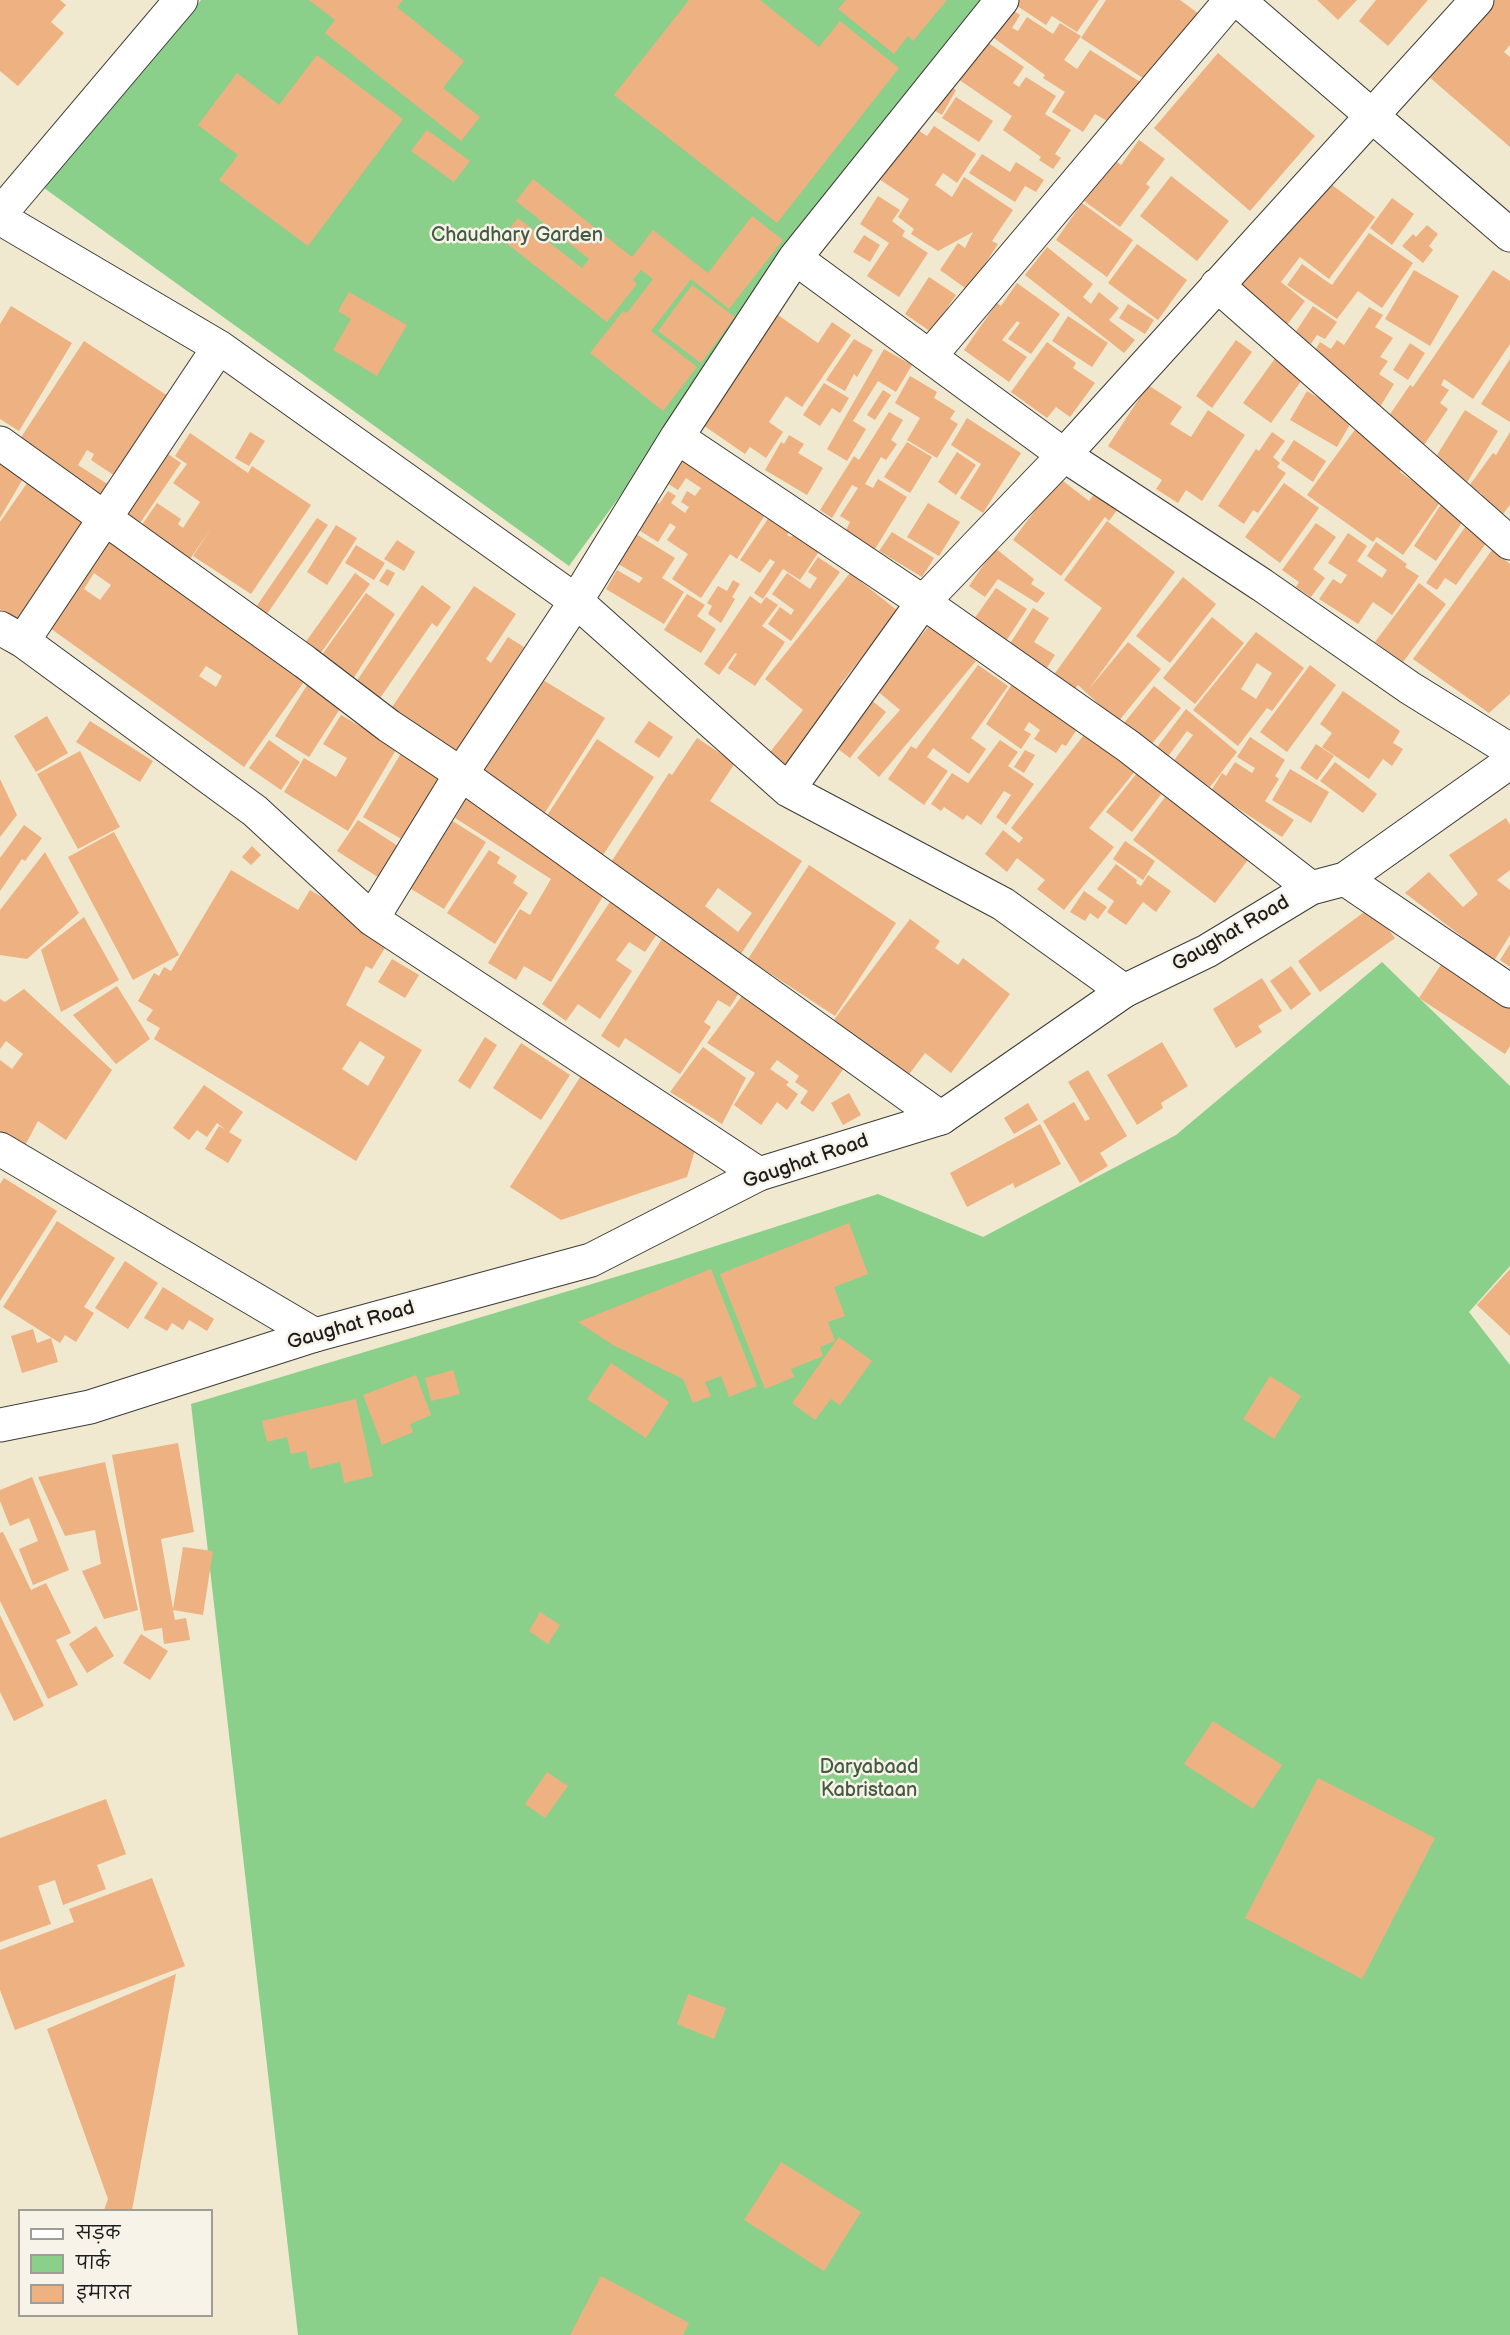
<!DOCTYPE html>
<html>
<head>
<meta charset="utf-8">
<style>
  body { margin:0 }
  #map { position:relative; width:1510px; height:2335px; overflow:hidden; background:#f0e8cf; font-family:"Balsamiq Sans","Playpen Sans Deva",sans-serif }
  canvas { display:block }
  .legend { position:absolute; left:18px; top:2209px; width:195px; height:108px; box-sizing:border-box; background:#f7f3e8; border:2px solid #9f9d96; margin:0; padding:8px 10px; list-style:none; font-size:18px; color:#1c1c1c }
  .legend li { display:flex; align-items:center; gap:12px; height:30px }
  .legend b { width:30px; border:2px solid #9f9d96 }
</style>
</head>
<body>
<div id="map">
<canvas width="1510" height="2335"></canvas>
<ul class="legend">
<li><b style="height:8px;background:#fff"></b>सड़क</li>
<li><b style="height:16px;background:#8bd08a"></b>पार्क</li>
<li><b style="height:16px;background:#eeb181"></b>इमारत</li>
</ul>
</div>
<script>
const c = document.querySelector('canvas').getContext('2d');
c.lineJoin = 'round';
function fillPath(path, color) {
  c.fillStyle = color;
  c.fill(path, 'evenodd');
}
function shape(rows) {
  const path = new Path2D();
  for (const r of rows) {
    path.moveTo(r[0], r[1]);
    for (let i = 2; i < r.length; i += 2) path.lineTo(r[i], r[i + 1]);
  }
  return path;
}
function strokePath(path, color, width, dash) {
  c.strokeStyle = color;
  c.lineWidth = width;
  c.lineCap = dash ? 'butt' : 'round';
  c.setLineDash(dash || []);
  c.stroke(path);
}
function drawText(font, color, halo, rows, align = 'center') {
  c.font = font + ' "Balsamiq Sans",sans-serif';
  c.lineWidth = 5;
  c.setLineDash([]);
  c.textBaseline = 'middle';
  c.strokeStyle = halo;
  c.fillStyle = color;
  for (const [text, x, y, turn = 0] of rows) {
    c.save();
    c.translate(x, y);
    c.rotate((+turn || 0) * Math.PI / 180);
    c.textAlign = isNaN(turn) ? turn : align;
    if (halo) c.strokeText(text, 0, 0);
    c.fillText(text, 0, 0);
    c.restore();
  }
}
const green = shape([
  [201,0,981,0,569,566,44,188],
  [1382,962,1510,1086,1510,1266,1469,1312,1510,1365,1510,2335,298,2335,191,1404,672,1260,878,1194,983,1237,1176,1135]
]);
const building = shape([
  [0,0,60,0,66,5,51,22,64,33,18,86,0,71],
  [309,0,403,0,397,7,464,61,443,88,480,117,461,141,325,33,335,20],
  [689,0,760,0,819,47,840,21,899,68,777,223,614,95],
  [846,0,947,0,913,41,908,36,894,54,838,9],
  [1008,0,1099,0,1077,32,1052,16,1046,25],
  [1106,0,1180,0,1199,14,1174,48,1170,46,1146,80,1081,38],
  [1317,0,1357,0,1338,20],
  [1376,0,1428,0,1388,46,1359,21],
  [1492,0,1510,0,1510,45,1504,52,1510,57,1510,147,1427,75],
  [1005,5,1020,15,1012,28,1018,31,1027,17,1053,34,1060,23,1081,36,1064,60,1077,69,1090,50,1142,83,1124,110,1119,107,1109,122,1095,114,1083,132,1052,112,1065,92,1043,78,1045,75,987,33],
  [984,40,1024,67,1013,83,1019,87,1026,77,1056,96,1045,114,1071,130,1055,154,1061,158,1053,169,1039,160,1041,157,1003,130,1012,116,958,79],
  [1218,53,1315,136,1250,211,1154,128],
  [317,55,403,119,308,246,219,180,238,155,198,125,237,73,279,105],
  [944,83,956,90,942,115,930,108],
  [956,97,993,121,979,142,942,118],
  [910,125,927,136,934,126,976,154,957,183,943,173,935,185,952,197,964,177,1013,210,992,241,998,244,968,290,940,270,958,243,965,248,973,232,938,251,911,234,914,229,898,217,909,199,876,177],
  [427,130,470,161,454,182,411,151],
  [1139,140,1165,159,1146,184,1150,187,1120,227,1084,201,1114,160,1121,165],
  [982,154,1010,172,1016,162,1044,180,1036,192,1025,186,1015,202,969,173],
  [1171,176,1229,221,1197,261,1140,216],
  [533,179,632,257,653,230,708,273,752,216,783,240,729,309,691,279,651,331,697,367,663,411,590,353,623,311,627,313,653,279,641,270,633,280,637,284,607,322,501,239,518,218,582,268,589,259,516,201],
  [1324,179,1375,217,1329,279,1300,257,1281,282,1305,301,1283,330,1233,292],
  [878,196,900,210,892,221,905,231,902,236,928,253,899,297,867,276,889,243,860,224],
  [1392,198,1414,214,1392,245,1370,228],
  [1082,203,1133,240,1107,277,1056,240],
  [1427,225,1438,234,1429,246,1433,250,1423,263,1402,246,1413,234,1416,237],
  [1369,233,1413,263,1382,308,1358,291,1337,319,1287,285,1302,264,1332,285],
  [864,235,880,245,870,262,853,252],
  [1137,244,1187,280,1158,320,1108,283],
  [1047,247,1093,284,1083,297,1091,304,1099,292,1119,308,1109,320,1135,340,1124,353,1025,275],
  [1414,270,1459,296,1430,346,1385,319],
  [1493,270,1510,281,1510,344,1473,399,1444,379,1441,385,1449,390,1440,403,1448,409,1420,451,1382,426,1410,385,1413,387],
  [929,277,956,295,931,332,905,314],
  [1017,283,1060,314,1031,354,1008,339,1020,323,1017,321,1002,340,1027,357,1009,382,964,350,997,303,1001,306],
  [692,285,735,317,701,363,658,331],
  [349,292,407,325,377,376,333,350,351,319,338,311],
  [1128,304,1154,320,1145,334,1119,318],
  [11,306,72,343,19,431,0,419,0,324],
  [1313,306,1337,322,1325,339,1317,335,1304,354,1288,343],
  [1369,307,1383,315,1375,327,1393,338,1380,357,1388,361,1379,374,1394,384,1380,407,1310,359,1320,342,1331,349,1337,340,1344,345],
  [775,313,818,343,832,322,851,335,802,407,786,396,769,422,783,432,766,458,750,447,745,454,700,423],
  [1068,316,1108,343,1092,367,1052,341],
  [854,339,873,350,857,377,854,374,845,391,826,380],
  [1236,340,1252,352,1212,408,1196,396],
  [84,341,171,398,118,478,91,460,94,454,87,450,78,465,112,487,103,501,20,439],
  [1047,342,1076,363,1073,368,1095,383,1070,417,1056,407,1047,418,1011,392],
  [1410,343,1425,353,1408,380,1393,370],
  [884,349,912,365,896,392,878,381,853,421,866,429,847,461,827,449],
  [1276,357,1304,377,1271,423,1243,403],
  [1510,359,1510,422,1481,404],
  [910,376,937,392,934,398,955,411,950,419,958,424,937,458,907,440,920,418,895,403],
  [824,383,849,398,840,413,832,408,820,426,803,415],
  [1148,385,1182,407,1170,424,1191,437,1208,410,1245,435,1202,501,1186,490,1178,503,1156,489,1162,480,1108,446],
  [883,390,891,395,875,420,867,415],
  [1307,391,1353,419,1337,447,1290,420],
  [1465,410,1498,431,1466,484,1432,463],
  [889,412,903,420,891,440,897,444,886,460,881,457,865,484,873,488,878,479,907,497,875,549,846,530,850,522,840,516,858,488,852,485,832,518,820,510,854,456,859,460],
  [967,418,1021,453,983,513,960,498,981,464,951,445],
  [1357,427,1403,460,1400,472,1441,501,1403,555,1377,537,1373,542,1307,495],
  [250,432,265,441,249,466,235,458],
  [1272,432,1285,441,1273,457,1280,463,1277,467,1286,473,1258,513,1253,510,1244,524,1218,506,1256,449,1259,451],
  [1510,432,1510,505,1499,519,1475,503,1482,494,1469,486,1493,453,1496,455],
  [190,433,248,473,252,466,311,505,251,594,193,556,211,528,188,562,139,529,157,503,181,519,178,524,183,528,200,502,173,483,187,464,175,456],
  [789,435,804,444,798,453,823,468,807,495,765,470,781,442,784,444],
  [1294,440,1326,461,1313,482,1281,460],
  [907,442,932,457,910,493,884,477],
  [162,450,181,463,136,529,116,515],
  [957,452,976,465,956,495,938,482],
  [685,455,770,507,737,559,730,554,701,598,672,579,688,554,667,540,676,527,670,523,658,542,637,529,656,501,659,504,668,491,676,496,671,503,685,513,689,507,681,502,687,491,695,496,701,488,686,478,678,490,667,483],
  [0,456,27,472,0,518],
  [32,476,91,514,22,623,0,609,0,522],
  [1059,478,1089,501,1098,489,1120,506,1109,521,1105,517,1061,576,1013,540],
  [1284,483,1319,508,1280,563,1245,537],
  [928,503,960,522,939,556,907,537],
  [1442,503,1465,518,1436,561,1414,546],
  [774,510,794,524,787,535,791,537,797,530,822,547,800,580,783,569,763,599,754,593,775,562,770,559,760,573,740,560],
  [317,518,328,525,267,614,256,607],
  [1470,520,1492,535,1456,585,1445,578,1437,590,1426,583],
  [1107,521,1175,572,1088,690,1128,642,1161,669,1118,722,1078,685,1073,691,1053,676,1102,608,1064,580],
  [1316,523,1336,537,1313,569,1325,578,1311,597,1296,587,1299,582,1282,570],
  [336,525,357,538,327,585,307,572],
  [892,532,934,558,922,577,879,551],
  [108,533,308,676,244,767,43,623],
  [94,573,111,585,100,600,84,589],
  [206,666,222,676,216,687,199,676],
  [1348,533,1367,546,1357,561,1382,578,1387,570,1367,556,1376,542,1407,564,1405,567,1419,576,1392,615,1373,602,1358,624,1319,599,1333,579,1341,584,1347,575,1328,563],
  [636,534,675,558,662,578,684,592,664,624,606,589,617,570,639,583,643,578,618,564],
  [397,540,415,552,404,571,384,559],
  [356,545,385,563,374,580,345,563],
  [995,548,1034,579,1031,584,1045,593,1037,603,998,579,985,597,969,586],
  [1492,550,1510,564,1510,694,1489,713,1413,659],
  [818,557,840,572,791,641,768,624,780,607,791,615,794,610,772,594,787,573,810,589,817,578,808,572],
  [387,569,395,573,388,586,379,581],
  [355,573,370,584,320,654,305,643],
  [850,573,898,611,840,685,848,691,784,770,767,756,803,710,765,679],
  [1183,577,1216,604,1170,663,1136,636],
  [733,580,740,584,732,597,735,599,721,623,708,614,712,606,707,603,718,586,727,591],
  [1419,583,1446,604,1403,662,1375,642],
  [422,585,451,607,437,627,432,623,378,701,354,685],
  [474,586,516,614,486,659,491,663,508,637,524,647,507,673,516,679,458,765,386,716],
  [996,588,1027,609,1006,641,974,619],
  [366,593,395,614,351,682,319,659],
  [687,594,705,605,697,616,716,629,701,653,664,630],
  [750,596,761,604,766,597,778,605,762,626,785,642,755,686,728,668,737,654,735,653,719,675,704,664],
  [1033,608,1049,618,1034,642,1055,655,1046,669,1009,645],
  [1212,617,1244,643,1195,704,1163,678],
  [932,623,976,661,879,777,857,758,900,710,875,689],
  [1256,632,1304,668,1272,711,1267,708,1238,746,1193,710],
  [1257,663,1272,673,1256,699,1241,689],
  [978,665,1008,686,971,738,986,749,969,774,933,748,927,757,948,771,924,805,888,779,911,746,916,749],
  [1310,665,1336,685,1287,752,1260,732],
  [535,675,605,718,544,814,475,770],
  [311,679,345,701,309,757,275,736],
  [1014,681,1077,729,1066,746,1062,744,1056,753,1034,739,1040,730,1029,722,1024,730,1031,734,1021,749,986,724],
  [1154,686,1181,708,1151,745,1124,723],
  [1343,691,1400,731,1393,743,1403,749,1392,766,1383,759,1369,779,1322,747,1332,733,1320,724],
  [870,699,886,712,850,758,834,746],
  [1186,709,1237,752,1210,787,1207,785,1203,791,1172,763,1193,735,1187,731,1166,759,1155,750],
  [341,715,397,748,348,831,284,792,304,758,336,777,347,758,323,744],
  [47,716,68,753,36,772,14,736],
  [90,721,153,761,140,782,76,742],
  [649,721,673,737,659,758,634,742],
  [1087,731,1136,770,1089,828,1114,847,1064,910,1037,889,1045,880,1017,858,1007,872,985,854,1003,830,1019,843,1023,838,1011,828],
  [1250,737,1285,760,1275,776,1279,779,1265,801,1294,820,1282,837,1211,791,1222,773,1226,776,1235,762,1252,773,1255,768,1237,757],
  [697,738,735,763,710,801,802,861,739,957,606,870,669,773,672,775],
  [718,888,752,913,738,932,705,906],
  [597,739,654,777,601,858,544,820],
  [269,740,300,762,281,790,249,768],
  [1000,740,1018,752,1008,766,1034,784,1006,825,996,817,1011,795,1004,791,981,825,967,815,963,820,944,807,941,811,931,804,952,773,968,783],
  [1316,744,1334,756,1317,780,1300,768],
  [403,750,451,779,412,845,363,817],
  [1025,750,1035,755,1024,773,1014,767],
  [80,751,120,827,78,849,37,774],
  [1335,762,1377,794,1363,813,1320,781],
  [1141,768,1166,788,1132,832,1106,812],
  [1290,769,1329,792,1311,823,1272,800],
  [0,779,17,815,0,837],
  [1171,789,1254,852,1215,903,1133,840],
  [470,792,608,888,551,982,524,966,516,980,488,963,520,909,530,915,551,879,455,818],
  [1506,818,1510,825,1510,870,1497,880,1510,890,1510,935,1494,961,1405,893,1429,872,1463,907,1478,894,1449,855],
  [358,820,401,848,381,879,337,851],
  [451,820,486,842,444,909,408,887],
  [24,825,42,838,25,861,22,859,0,891,0,858],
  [114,832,179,955,133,980,68,857],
  [1125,841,1155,861,1143,880,1113,859],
  [252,846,261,855,251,865,242,857],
  [489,850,500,857,497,863,517,876,513,883,528,893,495,944,447,913],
  [45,852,79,913,27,959,0,955,0,910],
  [1116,864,1137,880,1136,883,1141,886,1148,875,1171,891,1156,912,1143,902,1126,925,1107,912,1114,901,1097,889],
  [809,865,896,923,835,1016,748,959],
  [231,870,298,910,310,890,391,938,372,969,366,966,346,1005,422,1050,356,1161,154,1039,160,1028,146,1020,153,1010,138,1001,154,973,159,976,164,967,171,971],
  [360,1041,385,1057,368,1086,342,1069],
  [618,890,665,922,645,952,629,942,616,960,632,971,600,1019,578,1004,566,1021,542,1004],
  [1084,891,1107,907,1098,919,1090,913,1085,921,1070,912],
  [1371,907,1395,938,1320,992,1298,961],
  [84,917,119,980,61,1012,41,950],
  [910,919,940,941,935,948,958,965,963,958,1010,994,951,1073,925,1053,904,1081,830,1025],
  [665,934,744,985,730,1007,718,1000,704,1022,711,1027,680,1074,625,1038,619,1048,601,1036],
  [1510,944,1510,967,1500,960],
  [1446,957,1510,999,1510,1046,1505,1054,1419,998],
  [392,959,419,975,405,998,378,982],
  [1291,966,1311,994,1291,1010,1270,981],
  [1262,978,1282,1011,1258,1026,1262,1032,1236,1048,1213,1009],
  [750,985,851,1058,813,1112,800,1103,808,1091,795,1082,799,1076,777,1060,770,1069,789,1082,786,1085,798,1094,787,1110,777,1102,761,1125,734,1105,755,1073,707,1043],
  [117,986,150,1039,116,1064,73,1015],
  [24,989,112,1070,66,1140,38,1121,20,1155,0,1143,0,1060,12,1069,23,1054,6,1041,0,1049,0,999,5,1002],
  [485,1037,497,1045,470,1089,458,1081],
  [1162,1042,1188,1086,1161,1103,1163,1108,1137,1125,1107,1075],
  [521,1043,570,1075,541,1120,493,1088],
  [703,1047,746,1078,722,1124,670,1092],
  [586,1068,695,1150,687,1177,561,1220,510,1187],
  [1088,1070,1127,1136,1100,1153,1108,1166,1080,1183,1043,1121,1074,1102,1085,1121,1090,1119,1068,1082],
  [204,1085,243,1112,229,1132,242,1140,228,1163,205,1149,219,1126,226,1130,217,1123,207,1137,197,1130,189,1140,173,1128],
  [849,1093,861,1115,843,1125,831,1103],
  [1028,1103,1038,1120,1014,1134,1004,1118],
  [1040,1124,1061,1164,1015,1188,1013,1183,967,1207,950,1173],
  [4,1178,57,1211,0,1301,0,1184],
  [57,1221,115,1258,84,1307,94,1313,76,1342,65,1335,60,1343,3,1307],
  [849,1223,868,1274,834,1287,845,1316,828,1322,835,1341,820,1347,823,1356,791,1369,794,1377,765,1389,720,1274],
  [125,1261,158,1283,128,1329,95,1308],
  [711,1269,757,1386,729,1397,721,1376,705,1382,711,1396,693,1403,683,1379,613,1345,578,1322],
  [1510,1269,1510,1336,1477,1305],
  [163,1287,214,1319,207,1331,189,1320,183,1330,172,1323,167,1331,144,1318],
  [33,1329,37,1343,51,1338,58,1362,22,1373,11,1336],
  [839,1337,872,1361,840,1405,831,1399,815,1420,792,1403],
  [611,1363,669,1402,646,1438,587,1399],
  [453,1370,460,1394,431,1401,425,1378],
  [416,1375,431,1415,410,1424,413,1432,382,1445,363,1395],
  [1270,1376,1301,1396,1274,1439,1243,1419],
  [356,1399,373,1476,344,1483,340,1462,310,1469,306,1451,291,1454,287,1437,267,1442,262,1421],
  [178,1443,194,1532,161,1539,173,1609,183,1547,213,1551,203,1615,173,1610,175,1620,186,1618,190,1640,164,1644,162,1628,144,1631,112,1455],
  [105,1462,138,1610,104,1619,82,1571,101,1564,95,1530,65,1536,38,1477],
  [32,1477,69,1570,33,1585,19,1549,38,1541,29,1518,10,1526,0,1501,0,1490],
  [3,1532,31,1590,46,1583,71,1633,56,1640,78,1685,48,1699,0,1601,0,1533],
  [540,1612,560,1625,548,1644,529,1631],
  [0,1615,44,1706,14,1721,0,1692],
  [96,1626,114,1656,87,1673,69,1644],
  [141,1634,168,1651,150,1680,123,1663],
  [1213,1721,1282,1765,1253,1809,1184,1764],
  [547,1772,568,1786,545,1818,525,1804],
  [1318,1778,1435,1838,1362,1979,1245,1918],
  [106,1799,126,1854,97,1865,106,1889,63,1905,55,1880,38,1886,51,1924,0,1942,0,1838],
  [152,1878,185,1966,15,2030,0,1990,0,1950,74,1922,69,1909],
  [176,1974,132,2210,104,2210,108,2199,47,2029],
  [688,1994,726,2008,714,2039,677,2024],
  [781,2162,861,2212,824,2271,744,2220],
  [601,2276,689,2323,683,2335,570,2335]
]);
const minor = shape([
  [0,214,181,0],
  [0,218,219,347,576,601,788,790,1003,904,1124,991],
  [795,258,1064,455,1262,585,1410,688,1510,750],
  [1217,285,1510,543],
  [930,356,1231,0],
  [677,437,923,602,1128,746,1311,888],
  [0,443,305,662,389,726,461,774,941,1118],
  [0,628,23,641,255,811,372,919,759,1174],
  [23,641,219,347],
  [788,790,923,602,1064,455,1477,0],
  [1345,879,1510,991],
  [372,919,461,774,576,601,677,437,795,258,1002,0],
  [0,1149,315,1335]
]);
const tertiary = shape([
  [1238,0,1510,235]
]);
const secondary = shape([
  [0,1425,90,1407,315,1335,591,1260,759,1174,941,1118,1124,991,1207,951,1311,888,1345,879,1510,762]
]);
const parkNames = [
  ["Chaudhary Garden",517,236],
  ["Daryabaad",869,1768],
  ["Kabristaan",869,1791]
];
const streetNames = [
  ["Gaughat Road",1231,934,-30],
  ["Gaughat Road",806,1162,-19],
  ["Gaughat Road",351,1326,-16]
];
fillPath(green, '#8bd08a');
fillPath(building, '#eeb181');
strokePath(minor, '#3c3b37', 35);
strokePath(tertiary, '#3c3b37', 35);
strokePath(secondary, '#3c3b37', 35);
strokePath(minor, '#fff', 33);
strokePath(tertiary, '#fff', 33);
strokePath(secondary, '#fff', 33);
drawText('20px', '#435b42', '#f7f3e8', parkNames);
drawText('20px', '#1c1c1c', '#f7f3e8', streetNames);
</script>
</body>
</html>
